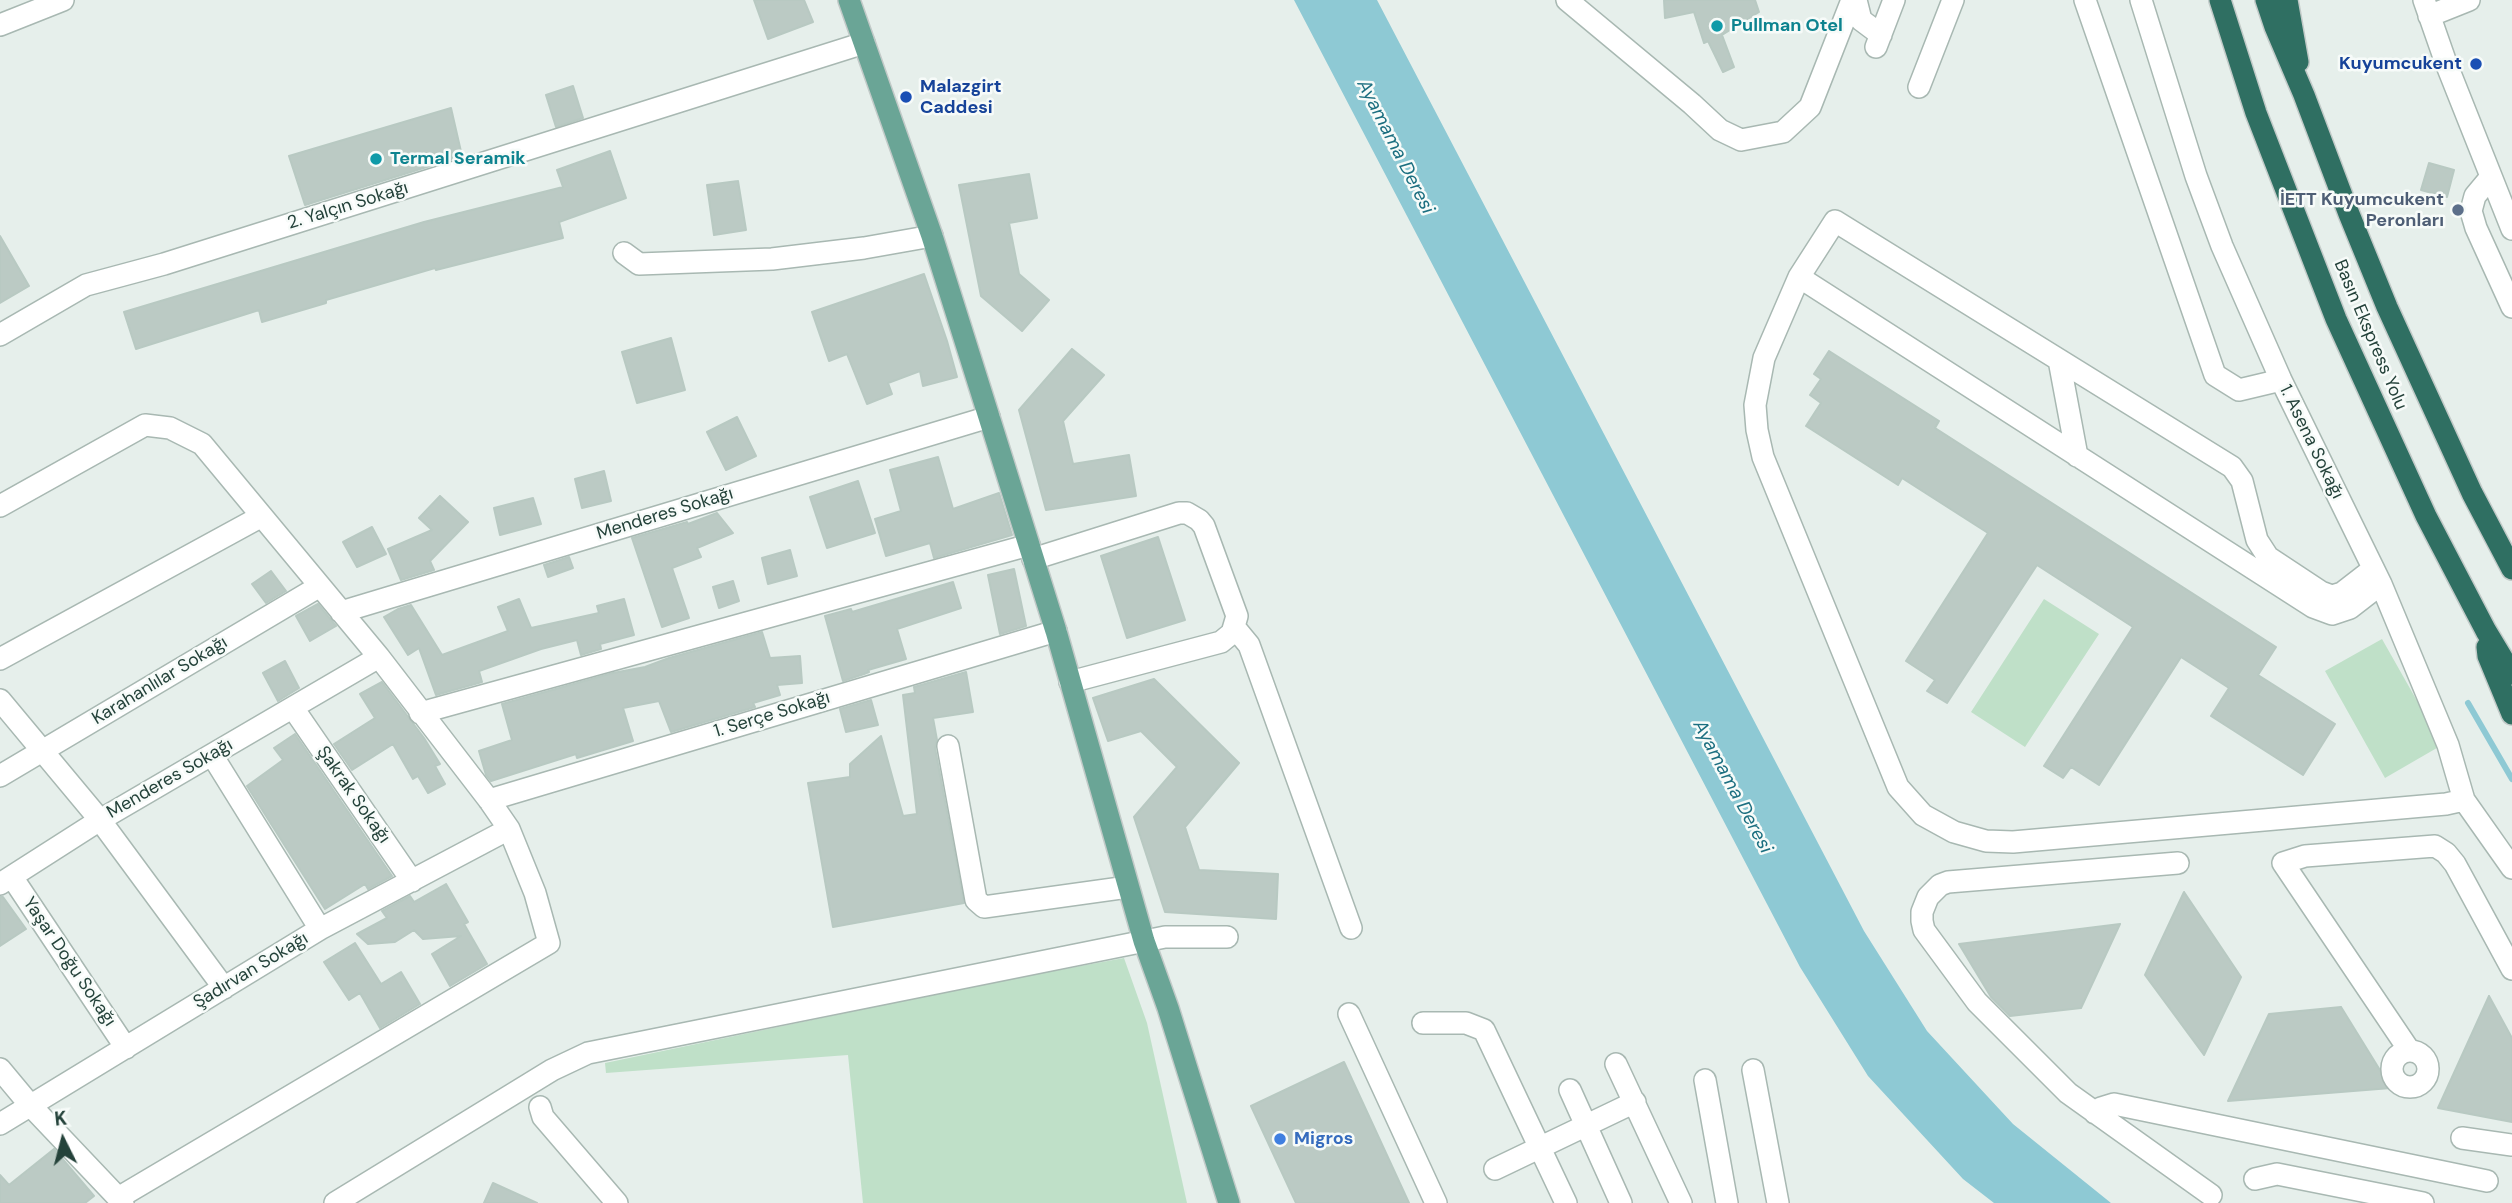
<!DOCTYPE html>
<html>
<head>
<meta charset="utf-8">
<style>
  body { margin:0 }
  #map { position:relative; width:2512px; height:1203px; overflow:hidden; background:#e6efeb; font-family:"DM Sans",sans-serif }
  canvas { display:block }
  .north { position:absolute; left:28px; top:1105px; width:70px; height:70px; -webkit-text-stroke:5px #f7fbf9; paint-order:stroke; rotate:354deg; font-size:19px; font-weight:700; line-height:28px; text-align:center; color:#24423a }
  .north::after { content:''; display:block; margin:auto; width:24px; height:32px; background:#24423a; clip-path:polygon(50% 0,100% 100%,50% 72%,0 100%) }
</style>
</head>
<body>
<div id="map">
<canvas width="2512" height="1203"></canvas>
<div class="north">K</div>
</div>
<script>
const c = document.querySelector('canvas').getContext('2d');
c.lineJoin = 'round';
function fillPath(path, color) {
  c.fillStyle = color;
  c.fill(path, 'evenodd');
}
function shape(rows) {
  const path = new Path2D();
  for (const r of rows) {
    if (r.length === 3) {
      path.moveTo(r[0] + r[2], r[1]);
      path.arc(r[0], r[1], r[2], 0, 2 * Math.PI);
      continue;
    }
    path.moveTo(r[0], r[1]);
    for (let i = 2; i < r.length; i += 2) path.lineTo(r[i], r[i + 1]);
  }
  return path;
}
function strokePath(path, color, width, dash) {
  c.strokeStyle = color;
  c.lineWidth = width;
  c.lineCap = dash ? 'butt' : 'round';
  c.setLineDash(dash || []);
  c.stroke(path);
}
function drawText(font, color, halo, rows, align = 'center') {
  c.font = font + ' "DM Sans",sans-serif';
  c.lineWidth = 5;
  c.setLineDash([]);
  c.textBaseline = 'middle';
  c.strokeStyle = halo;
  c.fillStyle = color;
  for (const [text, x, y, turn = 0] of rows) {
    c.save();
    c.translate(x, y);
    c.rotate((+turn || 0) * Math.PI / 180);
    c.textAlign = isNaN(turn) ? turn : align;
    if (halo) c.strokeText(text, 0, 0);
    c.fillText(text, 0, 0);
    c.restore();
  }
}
const green = shape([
  [2044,599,2099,634,2025,747,1971,712],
  [2382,639,2442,745,2385,778,2325,671],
  [1124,958,1147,1023,1187,1203,863,1203,848,1055,606,1073,605,1063,994,982]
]);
const water = shape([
  [1294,0,1377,0,1864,931,1927,1031,2013,1124,2111,1203,1994,1203,1963,1179,1868,1076,1800,967]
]);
const stream = shape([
  [2468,703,2512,779]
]);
const building = shape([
  [754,0,804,0,813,22,768,39,754,0],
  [1664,0,1755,0,1759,12,1722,35,1734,67,1723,72,1708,41,1704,43,1694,12,1665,18,1664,0],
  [573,86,583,118,556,127,546,95,573,86],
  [451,108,462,156,305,205,289,156,451,108],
  [610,151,626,198,559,222,563,238,436,270,435,268,326,300,326,303,262,322,259,310,136,349,124,312,424,222,563,187,557,170,610,151],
  [2429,163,2454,170,2447,197,2421,190,2429,163],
  [1029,174,1037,218,1009,223,1019,274,1049,300,1022,331,981,296,959,185,1029,174],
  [738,181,746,230,714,235,707,185,738,181],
  [0,236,29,286,0,303,0,236],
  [924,274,947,341,957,377,923,386,920,371,888,383,892,394,867,404,847,354,829,361,812,312,924,274],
  [671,338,685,390,637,403,622,352,671,338],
  [1072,349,1104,375,1063,421,1073,464,1129,455,1136,496,1046,510,1019,410,1072,349],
  [1829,351,1939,421,1935,428,2276,647,2258,675,2335,724,2303,775,2211,716,2229,688,2181,657,2099,785,2071,767,2063,778,2044,766,2133,627,2037,565,1947,703,1927,691,1935,680,1906,661,1988,533,1902,478,1898,485,1806,426,1821,403,1810,395,1821,379,1814,374,1829,351],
  [737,417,756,456,726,470,707,432,737,417],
  [938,457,953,509,999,493,1012,535,934,558,930,543,886,556,875,519,901,511,890,470,938,457],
  [604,471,611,501,582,508,575,479,604,471],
  [858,481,875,533,827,548,810,497,858,481],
  [440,496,468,522,430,561,434,570,401,580,388,549,432,530,419,518,440,496],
  [533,498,541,524,500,535,494,508,533,498],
  [717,513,733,533,697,548,701,557,672,568,689,618,662,627,632,538,687,522,688,524,717,513],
  [372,527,386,554,357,567,343,542,372,527],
  [1158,537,1185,620,1127,638,1101,556,1158,537],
  [790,550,797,576,768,584,762,558,790,550],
  [569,557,573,568,548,577,544,565,569,557],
  [1014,569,1026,626,1000,634,988,575,1014,569],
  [271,571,286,591,266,603,252,584,271,571],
  [733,581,739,601,719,608,713,587,733,581],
  [953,582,961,608,897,629,906,659,868,670,869,672,864,674,843,681,825,616,851,609,852,612,953,582],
  [519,599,531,628,599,613,597,606,624,599,634,635,600,644,601,649,581,655,577,640,541,649,479,671,482,682,436,695,419,648,408,655,384,617,398,609,411,605,442,655,508,631,498,607,519,599],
  [318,604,336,626,310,641,296,616,318,604],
  [762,632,770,658,800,656,802,683,777,685,780,695,753,703,755,707,671,732,659,701,623,708,633,741,577,758,576,754,491,781,486,775,479,751,512,740,502,704,613,673,645,667,669,658,762,632],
  [285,661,299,688,278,701,263,673,285,661],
  [966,672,973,712,933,718,937,740,935,748,964,903,833,927,808,783,850,777,850,764,881,736,903,816,917,814,903,695,915,693,914,687,966,672],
  [1154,679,1239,763,1185,827,1199,870,1278,874,1276,919,1165,912,1134,817,1177,767,1141,731,1108,741,1093,698,1154,679],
  [382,682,424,738,440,764,435,766,445,784,428,793,418,776,413,779,393,744,352,770,334,744,375,718,360,694,382,682],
  [871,700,878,725,846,732,840,709,871,700],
  [295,734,392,876,368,889,365,884,325,909,247,786,283,760,274,748,295,734],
  [446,884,468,922,464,924,487,964,450,986,432,954,461,936,423,939,414,930,395,942,368,944,357,934,387,918,382,911,410,896,414,902,446,884],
  [2184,892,2241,977,2204,1055,2145,975,2184,892],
  [0,897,3,897,26,929,0,946,0,897],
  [2120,924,2081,1008,2010,1016,1991,997,1959,944,2120,924],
  [355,943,381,984,401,972,420,1004,380,1028,360,993,349,1000,324,962,355,943],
  [2489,996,2512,1038,2512,1122,2438,1108,2489,996],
  [2341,1007,2391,1088,2228,1101,2269,1014,2341,1007],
  [1344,1062,1409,1203,1296,1203,1251,1106,1344,1062],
  [54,1149,94,1196,85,1203,0,1203,0,1175,9,1185,54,1149],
  [493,1183,537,1203,484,1203,493,1183]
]);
const minor = shape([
  [1567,0,1692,104,1720,130,1741,140,1783,132,1810,107,1852,0],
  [1856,0,1861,20,1881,35],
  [2085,0,2215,375,2239,390,2281,380],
  [2141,0,2196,176,2222,246,2281,380,2381,584,2448,745,2464,800,2512,868],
  [2424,0,2446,63,2512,229],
  [2429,16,2469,0],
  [0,25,63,0],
  [1876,47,1894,0],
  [1919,87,1953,0],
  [2490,178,2475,196,2471,211,2476,228,2512,307],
  [624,253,639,264,772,259,864,248,932,236],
  [1799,277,2313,607,2332,614,2350,608,2381,584],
  [0,335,86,285,164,264,864,43],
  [2059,360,2077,456],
  [0,506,145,425,170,428,202,444,379,657,489,800,509,829,535,893,549,943,118,1198],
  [1033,559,1179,513,1187,513,1199,520,1204,526,1237,616,1232,633,1221,642,1070,682],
  [2373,569,2342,593,2332,596,2321,592,2268,557,2257,540,2242,481,2232,467,1835,221,1799,277,1764,358,1755,405,1757,430,1763,457,1898,787,1923,815,1954,832,1986,841,2013,842,2446,804,2464,800],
  [341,612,989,417],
  [1235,628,1249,645,1351,928],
  [0,659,262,516],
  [0,700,100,820,224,988],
  [293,708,412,881],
  [420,713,1029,545],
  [948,746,976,900,984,907,1128,887],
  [212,755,320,929],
  [0,776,320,586],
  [489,800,1056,631],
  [2178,863,1948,882,1940,885,1928,897,1922,912,1922,921,1924,930,1977,1002,2068,1093,2211,1195],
  [12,877,126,1048],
  [0,884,100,820,379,657],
  [1349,1014,1436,1203],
  [1423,1023,1466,1023,1484,1030,1566,1203],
  [2409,1050,2283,863,2305,856,2435,846,2446,853,2455,864,2512,969],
  [2410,1069,18],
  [1616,1064,1681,1203],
  [0,1069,30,1105,123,1203],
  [1753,1070,1778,1203],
  [1705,1080,1727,1203],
  [1570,1090,1621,1203],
  [540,1107,543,1117,617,1203],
  [2095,1113,2101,1108,2114,1104,2487,1181],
  [0,1124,320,929,509,829],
  [2462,1138,2512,1145],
  [1495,1169,1635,1102],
  [2255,1179,2277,1174,2423,1203],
  [335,1203,552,1070,588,1053,1165,937,1227,937]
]);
const major = shape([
  [849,0,932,236,989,417,1056,631,1144,941,1168,1008,1229,1203]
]);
const highway = shape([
  [2220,0,2256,113,2336,319,2426,516,2486,631,2512,674],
  [2266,0,2275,27,2304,95,2349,214,2387,307,2472,493,2512,569],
  [2287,0,2298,62],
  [2487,647,2488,656,2512,714]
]);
const markers = [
  [1717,26,7,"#0f9aa8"],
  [2476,64,7,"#1a4fb4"],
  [906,97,7,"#1a4fb4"],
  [376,159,7,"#0f9aa8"],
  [2458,210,7,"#5c6f8a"],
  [1280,1139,7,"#3f7fe0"]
];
const cultureNames = [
  ["Pullman Otel",1731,26],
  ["Termal Seramik",390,159]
];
const transitNames = [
  ["Kuyumcukent",2462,64],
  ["Malazgirt",920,87,"left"],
  ["Caddesi",920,108,"left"]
];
const serviceNames = [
  ["İETT Kuyumcukent",2444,200],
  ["Peronları",2444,221]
];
const streetNames = [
  ["2. Yalçın Sokağı",348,206,-17],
  ["Basın Ekspress Yolu",2370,335,67],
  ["1. Asena Sokağı",2311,442,64],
  ["Menderes Sokağı",665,514,-17],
  ["Karahanlılar Sokağı",160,681,-31],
  ["1. Serçe Sokağı",772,715,-17],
  ["Menderes Sokağı",170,779,-30],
  ["Şakrak Sokağı",353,795,55],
  ["Yaşar Doğu Sokağı",69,962,56],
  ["Şadırvan Sokağı",251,971,-31]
];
const shopNames = [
  ["Migros",1294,1139]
];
const waterNames = [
  ["Ayamama Deresi",1395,147,63],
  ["Ayamama Deresi",1732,787,62]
];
fillPath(green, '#bfe0c8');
fillPath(water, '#8ec9d4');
strokePath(stream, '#8ec9d4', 6);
fillPath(building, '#bbcac4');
strokePath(building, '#b8c9c2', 2);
strokePath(minor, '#a8b8b2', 24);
strokePath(major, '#c2cac8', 24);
strokePath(highway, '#c2cac8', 24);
strokePath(minor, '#fff', 21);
strokePath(major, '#6aa596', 21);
strokePath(highway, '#2f6f62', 21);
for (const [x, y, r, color] of markers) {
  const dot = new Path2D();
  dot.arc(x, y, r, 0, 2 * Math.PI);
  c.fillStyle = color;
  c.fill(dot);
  strokePath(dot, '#f7fbf9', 2.5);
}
drawText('bold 18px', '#0d838f', '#f7fbf9', cultureNames, 'left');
drawText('bold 18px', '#164399', '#f7fbf9', transitNames, 'right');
drawText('bold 18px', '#4e5e75', '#f7fbf9', serviceNames, 'right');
drawText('18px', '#24423a', '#f7fbf9', streetNames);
drawText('bold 18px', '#366cbe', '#f7fbf9', shopNames, 'left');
drawText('italic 19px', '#1c6f80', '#f7fbf9', waterNames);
</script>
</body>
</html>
